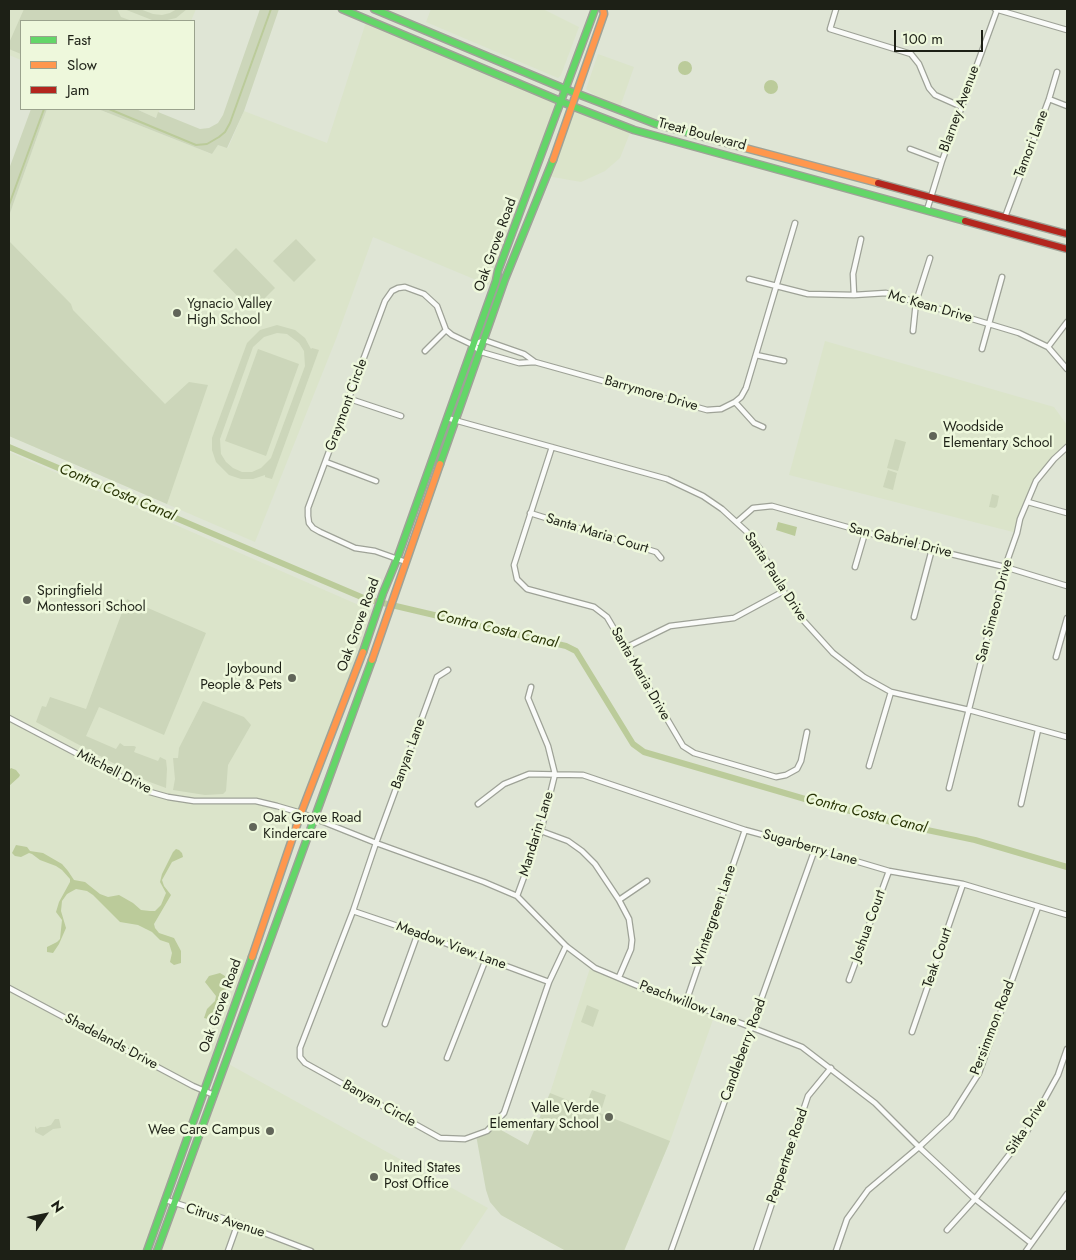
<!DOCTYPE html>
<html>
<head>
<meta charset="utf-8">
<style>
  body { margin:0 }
  #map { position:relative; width:1076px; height:1260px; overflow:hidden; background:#dfe5d5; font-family:Jost,sans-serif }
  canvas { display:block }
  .frame { position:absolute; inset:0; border:10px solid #1d2016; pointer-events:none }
  .legend { position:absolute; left:20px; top:20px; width:175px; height:90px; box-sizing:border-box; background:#eef8dc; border:1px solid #9aa28d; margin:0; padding:6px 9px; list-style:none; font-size:15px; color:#1d2016 }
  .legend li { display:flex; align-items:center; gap:10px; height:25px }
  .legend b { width:25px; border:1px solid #9aa28d }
  .north { position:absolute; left:20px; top:1190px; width:50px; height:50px; -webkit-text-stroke:4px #eef8dc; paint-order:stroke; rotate:56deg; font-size:14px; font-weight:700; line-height:20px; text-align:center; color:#1d2016 }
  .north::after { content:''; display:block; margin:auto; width:18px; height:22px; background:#1d2016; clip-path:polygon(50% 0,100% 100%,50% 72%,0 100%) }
  .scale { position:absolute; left:894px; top:30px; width:89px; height:22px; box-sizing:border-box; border:2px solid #1d2016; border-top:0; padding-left:6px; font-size:15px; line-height:18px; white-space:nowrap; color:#1d2016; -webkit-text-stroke:4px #eef8dc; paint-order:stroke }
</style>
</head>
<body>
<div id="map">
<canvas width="1076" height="1260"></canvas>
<div class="frame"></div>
<ul class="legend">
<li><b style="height:6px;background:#63d668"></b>Fast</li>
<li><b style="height:6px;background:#ff974d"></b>Slow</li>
<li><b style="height:6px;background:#b3261e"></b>Jam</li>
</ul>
<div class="north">N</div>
<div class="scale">100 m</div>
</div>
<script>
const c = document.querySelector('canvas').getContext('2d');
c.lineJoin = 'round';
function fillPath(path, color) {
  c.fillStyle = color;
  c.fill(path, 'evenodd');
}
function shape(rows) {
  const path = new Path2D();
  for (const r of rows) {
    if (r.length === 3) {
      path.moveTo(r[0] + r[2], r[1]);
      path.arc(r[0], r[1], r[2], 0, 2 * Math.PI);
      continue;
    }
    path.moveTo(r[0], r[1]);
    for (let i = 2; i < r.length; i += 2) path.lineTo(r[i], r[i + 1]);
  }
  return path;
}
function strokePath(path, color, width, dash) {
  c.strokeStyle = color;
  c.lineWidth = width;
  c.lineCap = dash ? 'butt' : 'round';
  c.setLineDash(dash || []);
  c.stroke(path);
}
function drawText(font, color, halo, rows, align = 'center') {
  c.font = font + ' Jost,sans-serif';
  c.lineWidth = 5;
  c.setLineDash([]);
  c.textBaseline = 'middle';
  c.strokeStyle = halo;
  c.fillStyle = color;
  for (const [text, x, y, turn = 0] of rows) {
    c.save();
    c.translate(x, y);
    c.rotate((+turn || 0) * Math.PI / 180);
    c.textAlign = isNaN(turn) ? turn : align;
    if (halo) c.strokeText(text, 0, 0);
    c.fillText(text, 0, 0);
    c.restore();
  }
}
const built = shape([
  [9,9,196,9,191,21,21,21,21,60,9,55],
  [431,9,543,9,579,27,561,75,558,78,426,22],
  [367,19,561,102,493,287,373,237,336,339,255,542,9,436,9,216,47,109,98,109,212,154,218,145,228,148,244,111,327,143],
  [598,54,634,67,619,110,611,107,586,89],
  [572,106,632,128,620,158,605,171,581,182,547,176],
  [136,109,160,109,156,118],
  [825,341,1054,407,1067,425,1067,447,1036,481,1017,533,789,475],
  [9,452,377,613,301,813,147,1251,9,1251],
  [591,965,595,968,715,1014,670,1141,624,1251,566,1251,501,1215,550,1093],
  [225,1062,488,1208,459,1251,157,1251]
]);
const green = shape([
  [24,9,117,9,121,17,132,21,21,21,21,54,9,49,9,43],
  [124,9,140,9,153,14,162,15,170,13,177,9,187,9,176,18,163,21,152,20],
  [260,9,279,9,244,111,227,148,218,145,212,154,98,109,136,109,156,118,158,112,200,129,209,128,218,123,223,115],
  [31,109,47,109,9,216,9,169],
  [296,239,316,260,294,282,273,261],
  [9,241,71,304,73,310,165,404,189,382,208,385,167,504,9,436],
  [236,248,275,288,252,311,213,271],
  [277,325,295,330,305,338,311,349,312,348,319,350,272,479,265,477,265,475,253,479,241,479,229,475,216,462,212,450,212,438,247,343,260,330],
  [277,333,287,334,299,343,304,351,305,366,271,458,261,468,252,472,242,472,233,468,226,462,221,454,220,439,253,347,264,337],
  [258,349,299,364,266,456,225,441],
  [895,439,906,442,898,471,887,468],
  [888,470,897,473,893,490,883,487],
  [992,494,999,496,997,506,995,508,989,507],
  [127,599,206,633,164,735,99,707,86,736,116,749,120,743,124,746,134,746,136,747,134,752,158,761,160,757,166,760,167,769,166,788,147,781,36,722,42,706,46,707,50,697,86,709],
  [203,701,244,717,251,725,228,765,226,791,223,794,205,795,173,790,175,779,173,758,178,758,179,748],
  [587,1005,599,1010,593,1027,581,1022],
  [592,1090,606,1095,602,1108,587,1102],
  [550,1093,670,1141,624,1251,566,1251,501,1215,490,1202,486,1190,476,1135,487,1131,492,1125,528,1145],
  [55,1119,59,1119,61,1128,53,1129,43,1136,35,1132,35,1126,37,1129,40,1127,45,1127,51,1125]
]);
const water = shape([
  [685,68,7],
  [771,87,7],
  [778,522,797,527,795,536,776,530],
  [11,768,16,770,20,775,19,777,9,786,9,770],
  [16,845,27,847,30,851,43,853,62,864,68,871,74,880,85,882,100,894,108,897,119,895,133,903,141,910,150,911,155,911,161,905,166,893,160,882,162,874,173,852,176,849,179,850,182,853,183,857,172,862,162,880,164,886,171,895,154,924,155,928,159,933,174,938,181,951,181,963,174,965,170,962,172,953,169,943,160,940,152,932,138,925,120,922,93,895,87,891,76,889,67,894,62,901,61,911,66,928,59,944,53,953,47,952,47,947,57,942,60,939,62,920,56,912,59,902,70,882,70,879,62,870,56,866,40,860,32,854,29,853,21,857,15,856,12,853],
  [220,973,225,976,228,986,222,994,222,998,216,1005,214,1013,210,1015,208,1019,204,1018,207,1009,215,1001,216,996,205,982,209,976]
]);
const stream = shape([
  [109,109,196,145,207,144,219,137,225,132,230,123,271,9],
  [9,205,44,109]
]);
const canal = shape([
  [9,447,366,599,566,646,576,651,633,744,644,752,805,799,903,825,975,840,1067,867]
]);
const street = shape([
  [836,9,830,29,911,54,919,64,929,88,935,95,962,107],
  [995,9,1067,30],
  [1049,99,1067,106],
  [910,149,942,161],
  [927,210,942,161,997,10],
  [1005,217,1049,99,1057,72],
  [749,279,808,294,854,295,886,293,1019,333,1048,347,1067,369],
  [854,295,853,274,861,239],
  [913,331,916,302,930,258],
  [1048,347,1067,322],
  [982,349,1002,277],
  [425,351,446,330],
  [756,355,784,361],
  [535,362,707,410,721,409,735,402,741,397,746,388,795,223],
  [350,399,401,416],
  [735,402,754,423,763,427],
  [447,418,667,479,703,496,722,509,747,532,760,549,791,604,803,620,833,653,864,677,891,692,969,710,1067,737],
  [552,447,514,565,517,579,527,589,594,607,607,617,683,746,694,753,776,777,786,775,797,769,801,761,807,732],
  [326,462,376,481],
  [1028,502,1067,513],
  [530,513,656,552,661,558],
  [737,522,753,508,772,506,897,541,1005,567,1067,586],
  [406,562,375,551,355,548,320,532,313,528,309,523,308,516,308,508,385,301,392,291,398,288,405,287,424,294,437,306,446,330,452,335,473,345,481,352,519,363,535,362,524,354,484,340,473,345],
  [855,567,865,533],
  [914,617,932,549],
  [625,648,670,626,734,618,784,591],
  [1056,657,1067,618],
  [448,670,437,677,376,843,353,911,300,1048,300,1057,305,1063,440,1138,465,1139,487,1131,504,1113,549,982,566,946],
  [9,718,150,792,168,797,194,801,256,801,277,806,301,813,376,843,484,882,517,896,566,946,595,968,645,989,686,1002,802,1047,875,1103,919,1147,975,1199,1031,1243],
  [869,766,891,692],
  [949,788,1005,567,1017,533,1020,519,1036,481,1054,459,1067,447],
  [478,804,504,784,529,774,583,775,745,830,815,849,889,871,963,884,1067,915],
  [1021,804,1038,730],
  [541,831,568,841,582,851,595,864,619,900,629,919,632,940,631,949,619,977],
  [517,896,541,831,555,774,548,746,528,698,531,687],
  [619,900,647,881],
  [353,911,418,933,549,982],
  [849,980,889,871],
  [9,988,193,1086,214,1095],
  [686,1002,745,830],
  [385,1024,418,933],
  [912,1032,963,884],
  [447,1058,486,959],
  [166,1200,238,1223,311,1251],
  [947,1230,975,1199,1026,1133,1058,1075,1067,1049],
  [228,1251,238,1223],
  [671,1251,815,849],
  [756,1251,808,1096,831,1068],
  [836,1251,847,1219,868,1190,919,1147,951,1117,979,1073,1038,907],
  [1026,1251,1067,1194]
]);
const fast = shape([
  [342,9,572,106,634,130,965,221],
  [374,9,565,89,656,124,730,144],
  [440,464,505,279,553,160],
  [363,652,383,593,397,559,496,281,498,271,595,9],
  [147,1251,252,957],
  [157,1251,372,660]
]);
const slow = shape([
  [730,144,878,183],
  [553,160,604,14,603,9],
  [372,660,440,464],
  [252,957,301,813,363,652]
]);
const jam = shape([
  [878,183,1067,234],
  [965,221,1067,249]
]);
const markers = [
  [177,313,5,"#616559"],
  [933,436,5,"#616559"],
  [27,600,5,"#616559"],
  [292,678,5,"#616559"],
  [253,827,5,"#616559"],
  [609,1117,5,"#616559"],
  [270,1131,5,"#616559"],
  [374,1177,5,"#616559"]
];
const streetNames = [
  ["Blarney Avenue",960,109,-70],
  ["Treat Boulevard",702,135,15],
  ["Tamori Lane",1032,144,-69],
  ["Oak Grove Road",496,245,-70],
  ["Mc Kean Drive",930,307,16],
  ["Barrymore Drive",651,394,16],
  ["Graymont Circle",347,405,-70],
  ["Santa Maria Court",597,534,17],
  ["San Gabriel Drive",900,541,14],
  ["Santa Paula Drive",775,577,57],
  ["San Simeon Drive",995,611,-75],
  ["Oak Grove Road",359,625,-70],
  ["Santa Maria Drive",640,674,60],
  ["Banyan Lane",409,754,-70],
  ["Mitchell Drive",114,772,27],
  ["Mandarin Lane",537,834,-73],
  ["Sugarberry Lane",810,848,16],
  ["Wintergreen Lane",715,916,-71],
  ["Joshua Court",869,926,-70],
  ["Meadow View Lane",451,946,20],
  ["Teak Court",938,958,-71],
  ["Peachwillow Lane",688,1004,21],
  ["Oak Grove Road",221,1006,-70],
  ["Persimmon Road",993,1028,-69],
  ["Shadelands Drive",111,1042,28],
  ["Candleberry Road",744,1050,-70],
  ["Banyan Circle",379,1104,29],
  ["Sitka Drive",1027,1127,-57],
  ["Peppertree Road",788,1156,-71],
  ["Citrus Avenue",225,1221,18]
];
const poiNames = [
  ["Ygnacio Valley",187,305],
  ["High School",187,321],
  ["Woodside",943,428],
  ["Elementary School",943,444],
  ["Springfield",37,592],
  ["Montessori School",37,608],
  ["Joybound",282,670,"right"],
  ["People & Pets",282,686,"right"],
  ["Oak Grove Road",263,819],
  ["Kindercare",263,835],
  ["Valle Verde",599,1109,"right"],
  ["Elementary School",599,1125,"right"],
  ["Wee Care Campus",260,1131,"right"],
  ["United States",384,1169],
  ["Post Office",384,1185]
];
const waterNames = [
  ["Contra Costa Canal",117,493,23],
  ["Contra Costa Canal",497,630,13],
  ["Contra Costa Canal",866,814,14]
];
fillPath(built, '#dbe4ca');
fillPath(green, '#ccd6ba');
fillPath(water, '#bbcb9a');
strokePath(stream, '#bbcb9a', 2);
strokePath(canal, '#bbcb9a', 6);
strokePath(street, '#9ea297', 7);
strokePath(fast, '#9ea297', 9);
strokePath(slow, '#9ea297', 9);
strokePath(jam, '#9ea297', 9);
strokePath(street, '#fafbf9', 4.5);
strokePath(fast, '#63d668', 6);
strokePath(slow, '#ff974d', 6);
strokePath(jam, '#b3261e', 6);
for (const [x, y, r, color] of markers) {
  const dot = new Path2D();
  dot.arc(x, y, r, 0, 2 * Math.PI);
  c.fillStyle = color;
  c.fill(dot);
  strokePath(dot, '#eef8dc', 2);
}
drawText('14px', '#1d2016', '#eef8dc', streetNames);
drawText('14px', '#1d2016', '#eef8dc', poiNames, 'left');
drawText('italic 15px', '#2a3606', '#eef8dc', waterNames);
</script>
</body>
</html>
